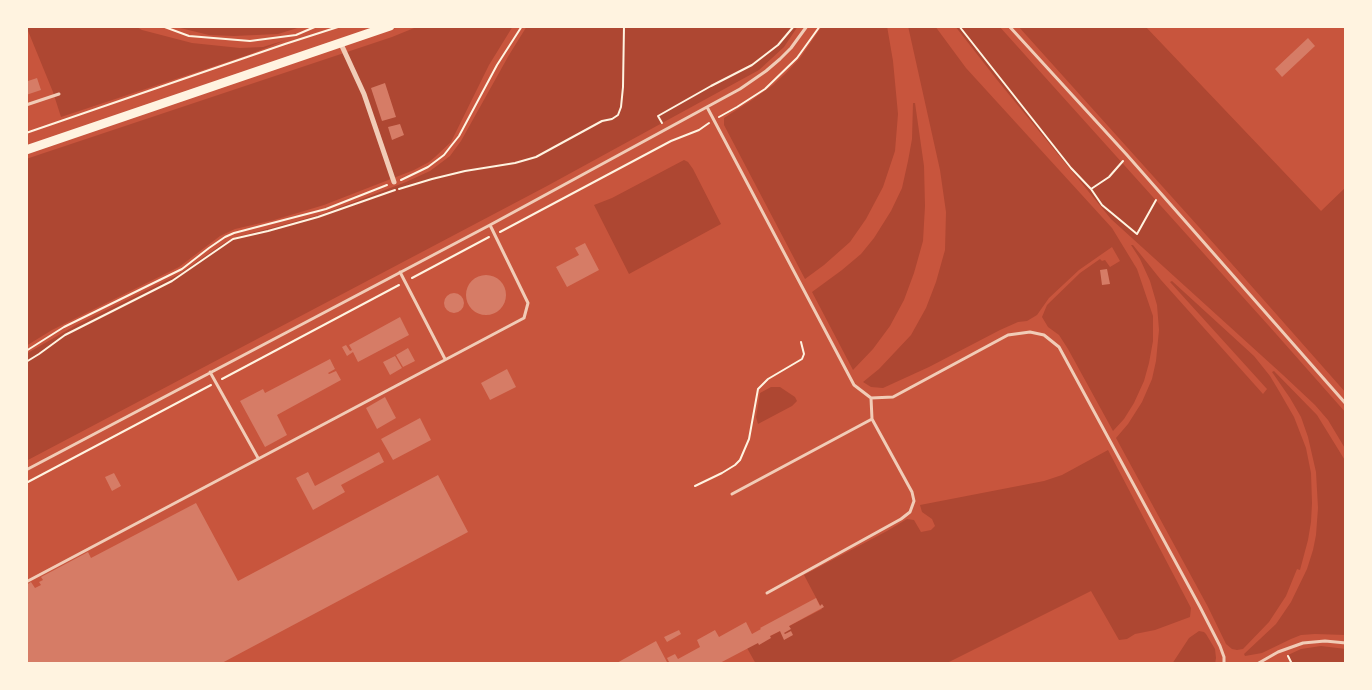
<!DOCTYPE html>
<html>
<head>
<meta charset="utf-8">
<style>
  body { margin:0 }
  #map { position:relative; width:1372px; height:690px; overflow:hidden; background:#c8553d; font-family:Figtree,sans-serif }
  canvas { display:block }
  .frame { position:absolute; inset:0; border:28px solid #fff3e0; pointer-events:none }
</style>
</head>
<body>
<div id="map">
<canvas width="1372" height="690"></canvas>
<div class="frame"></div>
</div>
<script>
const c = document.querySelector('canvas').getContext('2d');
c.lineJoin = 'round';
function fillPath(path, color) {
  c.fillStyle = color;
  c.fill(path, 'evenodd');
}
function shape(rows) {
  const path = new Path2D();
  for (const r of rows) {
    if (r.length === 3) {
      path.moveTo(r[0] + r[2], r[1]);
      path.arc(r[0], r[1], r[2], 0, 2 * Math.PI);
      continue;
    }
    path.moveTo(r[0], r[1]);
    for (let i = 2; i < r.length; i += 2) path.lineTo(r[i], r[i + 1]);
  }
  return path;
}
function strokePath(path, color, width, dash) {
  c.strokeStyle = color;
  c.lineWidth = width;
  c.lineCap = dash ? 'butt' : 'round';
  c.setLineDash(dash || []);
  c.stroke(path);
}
const green = shape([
  [26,26,135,26,142,30,192,43,240,48,263,47,286,40,248,55,61,117,53,92],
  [172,26,304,26,278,34,234,36,209,35],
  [419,26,513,26,489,65,451,142,435,157,429,162,414,170,324,205,274,220,235,229,220,236,179,267,52,330,26,346,26,159,392,37],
  [527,26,798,26,784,47,759,70,547,186,26,461,26,354,78,324,179,274,224,243,236,237,279,226,322,214,406,182,430,171,450,156,461,141,509,55],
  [822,26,887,26,893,61,898,114,895,151,883,187,866,219,850,242,824,265,805,279,724,125,724,118,752,100,773,85,786,73,800,58],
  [908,26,935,26,966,68,1112,228,1137,269,1153,316,1153,341,1149,363,1144,381,1134,403,1124,419,1113,431,1068,349,1059,335,1048,327,1042,317,1047,305,1080,273,1100,259,1102,261,1105,260,1110,267,1120,261,1112,247,1079,270,1049,298,1037,315,1027,321,1018,322,1000,330,929,367,883,388,871,387,863,382,879,369,911,335,926,308,936,282,945,250,946,212,940,170],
  [955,26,999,26,1269,326,1346,413,1346,450,1328,420,1315,405,1283,375,1111,219,998,81],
  [1018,26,1145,26,1321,211,1346,187,1346,393,1216,246],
  [913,103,915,103,924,166,925,206,923,241,914,273,904,300,890,326,873,349,853,370,812,292,842,270,861,254,874,238,891,211,902,188,908,161,912,139],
  [684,160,688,162,693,169,721,224,629,274,594,205,612,198],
  [1131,245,1133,245,1161,280,1263,394,1267,389,1170,282,1172,281,1254,356,1270,376,1279,391,1294,417,1306,448,1311,473,1312,503,1311,522,1308,540,1300,570,1297,569,1286,596,1269,622,1243,649,1237,650,1232,649,1226,644,1208,607,1116,438,1128,424,1142,402,1152,379,1156,361,1159,330,1157,305,1150,281,1140,259],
  [1274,371,1317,415,1346,462,1346,635,1315,634,1301,635,1291,639,1262,653,1245,656,1244,654,1276,624,1291,602,1307,569,1313,550,1316,535,1318,508,1316,472,1308,437,1301,417,1290,398,1272,372],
  [771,387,780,387,795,397,797,401,792,406,758,424,756,417,760,393],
  [1108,450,1191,608,1190,617,1155,630,1135,634,1127,639,1119,640,1091,591,945,664,756,664,747,648,822,609,804,575,887,531,907,519,914,520,921,532,931,530,935,526,932,519,922,512,920,505,1044,481,1062,475],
  [1199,631,1204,632,1206,634,1215,649,1216,658,1215,664,1172,664,1189,638],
  [1321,646,1346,649,1346,664,1293,664,1288,655,1301,649]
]);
const building = shape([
  [1308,38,1315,46,1282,77,1275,69],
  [26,76,28,81,37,78,41,90,26,95],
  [385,83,396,117,382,121,371,88],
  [400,124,404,135,392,140,388,127],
  [585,243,599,270,567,287,556,267,579,255,575,248],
  [1107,269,1110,284,1102,285,1100,270],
  [486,295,20],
  [454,303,10],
  [400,317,409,335,358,362,353,352,347,356,342,347,346,345,350,351,352,350,349,345],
  [408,348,415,361,403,367,396,355],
  [395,356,402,368,390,375,383,362],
  [330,359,335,369,328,373,329,374,336,371,341,380,277,415,287,435,265,447,240,401,263,389,265,393],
  [507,369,516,387,490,400,481,383],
  [385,397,396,418,377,429,366,408],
  [420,418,431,440,393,460,381,439],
  [379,452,384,462,341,485,345,492,313,510,296,478,308,472,315,486],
  [114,473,121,486,112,491,105,477],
  [438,475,468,532,220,664,26,664,26,593,27,592,26,585,31,582,35,588,41,585,39,582,43,580,41,577,88,552,91,558,196,503,238,581],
  [816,598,820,606,822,604,824,607,789,626,791,629,784,633,785,634,791,631,793,635,784,640,780,631,770,636,771,638,759,645,758,643,718,664,670,664,667,658,675,654,678,659,700,647,697,640,715,630,719,637,746,622,752,634,761,629,760,628],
  [679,630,681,634,667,642,664,637],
  [656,641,668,664,615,664]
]);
const path = shape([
  [162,26,189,36,250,41,296,35,317,26],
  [959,26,1071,168,1091,189],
  [719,117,737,107,765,89,797,58,820,26],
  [662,123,658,116,711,86,752,65,778,45,794,26],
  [26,133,285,44,341,26],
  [1123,161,1109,177,1091,189,1102,205,1137,234,1156,200],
  [401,180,428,167,444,155,451,146,459,136,497,65,522,26],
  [399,189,432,179,465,171,515,163,536,157,602,121,612,119,618,115,621,107,623,87,624,26],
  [500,232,671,141,699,130,709,123],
  [412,278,489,237],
  [26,351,64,327,182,269,209,248,225,237,234,233,326,209,387,185],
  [26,362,39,354,65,335,172,281,233,239,268,231,318,217,395,190],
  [222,379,399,285],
  [26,483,211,385],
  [695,486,722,473,735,465,740,460,749,439,758,389,768,379,802,359,804,354,801,342],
  [1288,656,1292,664]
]);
const service = shape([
  [1009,26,1127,155,1346,404],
  [26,105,59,94],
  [707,107,854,385,871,398,872,419,912,492,914,501,910,512,901,519,767,593],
  [400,272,445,359],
  [210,372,258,458],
  [871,398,893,397,1008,335,1030,332,1044,335,1059,347,1200,607,1220,646,1224,657,1224,664],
  [26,470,490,225,740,89,766,71,780,59,791,48,807,26],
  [732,494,872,419],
  [26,582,524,318,528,303,490,225],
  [1257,664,1278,652,1303,643,1325,641,1346,643]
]);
const minor = shape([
  [341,44,364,94,394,182]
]);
const secondary = shape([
  [26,150,390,26]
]);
fillPath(green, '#ae4732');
fillPath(building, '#d67c66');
strokePath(path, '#fff3e0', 2);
strokePath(service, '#f1ccb7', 3);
strokePath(minor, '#f1ccb7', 5);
strokePath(secondary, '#fff3e0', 9);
</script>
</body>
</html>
